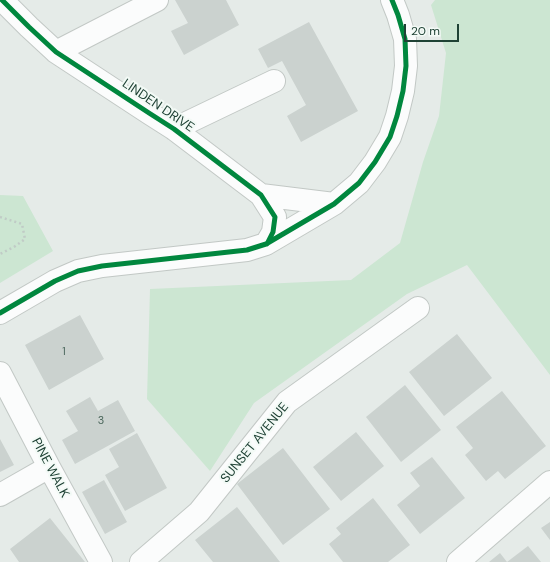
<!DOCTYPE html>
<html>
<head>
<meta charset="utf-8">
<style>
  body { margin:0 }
  #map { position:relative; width:550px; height:562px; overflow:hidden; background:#e5ebe8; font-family:"DM Sans",sans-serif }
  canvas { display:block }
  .scale { position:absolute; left:404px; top:24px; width:55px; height:18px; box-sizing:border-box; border:2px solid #1f4235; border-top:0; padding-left:5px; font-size:12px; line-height:14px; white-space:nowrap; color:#1f4235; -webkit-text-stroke:3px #f3faf6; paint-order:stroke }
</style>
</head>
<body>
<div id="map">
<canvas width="550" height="562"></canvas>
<div class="scale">20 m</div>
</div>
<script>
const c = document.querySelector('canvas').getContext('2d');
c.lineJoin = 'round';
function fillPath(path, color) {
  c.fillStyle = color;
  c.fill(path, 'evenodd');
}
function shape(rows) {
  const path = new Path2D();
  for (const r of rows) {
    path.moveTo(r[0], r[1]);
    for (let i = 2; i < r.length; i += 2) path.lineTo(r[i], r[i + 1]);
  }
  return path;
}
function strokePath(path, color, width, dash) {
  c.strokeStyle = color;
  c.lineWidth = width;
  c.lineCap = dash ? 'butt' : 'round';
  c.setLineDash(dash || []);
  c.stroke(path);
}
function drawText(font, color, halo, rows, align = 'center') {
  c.font = font + ' "DM Sans",sans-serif';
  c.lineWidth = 4;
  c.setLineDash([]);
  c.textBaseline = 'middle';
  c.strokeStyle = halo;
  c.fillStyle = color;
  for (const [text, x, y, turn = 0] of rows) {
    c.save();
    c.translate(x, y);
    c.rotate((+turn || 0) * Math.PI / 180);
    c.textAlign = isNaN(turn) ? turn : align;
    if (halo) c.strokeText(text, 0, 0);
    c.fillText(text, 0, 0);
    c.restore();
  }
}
const green = shape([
  [435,0,550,0,550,375,467,265,407,294,254,403,210,471,147,399,150,289,351,280,400,243,423,162,439,116,446,53,431,5],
  [0,195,23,196,53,251,0,283]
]);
const building = shape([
  [175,0,226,0,239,25,184,55,171,31,188,23],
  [309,22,358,111,301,142,287,116,306,105,282,61,268,68,258,49],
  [80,315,104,359,49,390,25,345],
  [457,334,492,378,444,416,409,372],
  [405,385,441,430,401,462,366,417],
  [502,391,546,446,505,479,498,471,486,481,465,455,473,448,456,427],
  [90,397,98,411,118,400,135,431,75,464,62,440,78,431,66,411],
  [356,432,384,466,341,501,313,467],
  [137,433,167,488,125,511,105,475,119,467,109,449],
  [0,439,14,465,0,472],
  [283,448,330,509,283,545,237,484],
  [432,457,465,498,420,534,397,505,420,486,410,473],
  [104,480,127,522,105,534,82,492],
  [373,498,410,545,388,562,343,562,329,544,341,534,336,528],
  [237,507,280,562,213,562,195,540],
  [50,518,85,562,19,562,10,549],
  [550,522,550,540,541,528],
  [528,546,541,562,489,562,500,553,507,562]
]);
const path = shape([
  [0,217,22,224,25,239,14,247,0,254]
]);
const minor = shape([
  [2,0,29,27,56,52,149,113,174,129,261,195,275,217,273,232,266,244],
  [56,52,157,0],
  [174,129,274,81],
  [261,195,334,204],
  [0,313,55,281,78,271,102,266,247,250,266,244,334,204,359,183,375,162,390,137,397,116,403,91,406,66,405,39,398,15,392,0],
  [0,373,49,467,101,562],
  [0,495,49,467],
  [141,562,199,512,287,402,418,308],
  [458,562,550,482]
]);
const cycleway = shape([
  [2,0,29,27,56,52,149,113,174,129,261,195,275,217,273,232,267,244],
  [0,313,55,281,78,271,102,266,247,250,266,244,334,204,359,183,375,162,390,137,397,116,403,91,406,66,405,39,398,15,392,0]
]);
const numberNames = [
  ["1",64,352],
  ["3",101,421]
];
const streetNames = [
  ["LINDEN DRIVE",158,106,34],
  ["SUNSET AVENUE",255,443,-51],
  ["PINE WALK",50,468,62]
];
fillPath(green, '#cce6d2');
fillPath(building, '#cbd2cf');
strokePath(minor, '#c2c8c5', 24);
strokePath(path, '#c0cbc6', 2.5, [2, 3]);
strokePath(minor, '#fbfcfc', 22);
strokePath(cycleway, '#00873e', 5);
drawText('11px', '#4b675c', null, numberNames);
drawText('13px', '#1f4235', '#f3faf6', streetNames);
</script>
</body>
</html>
